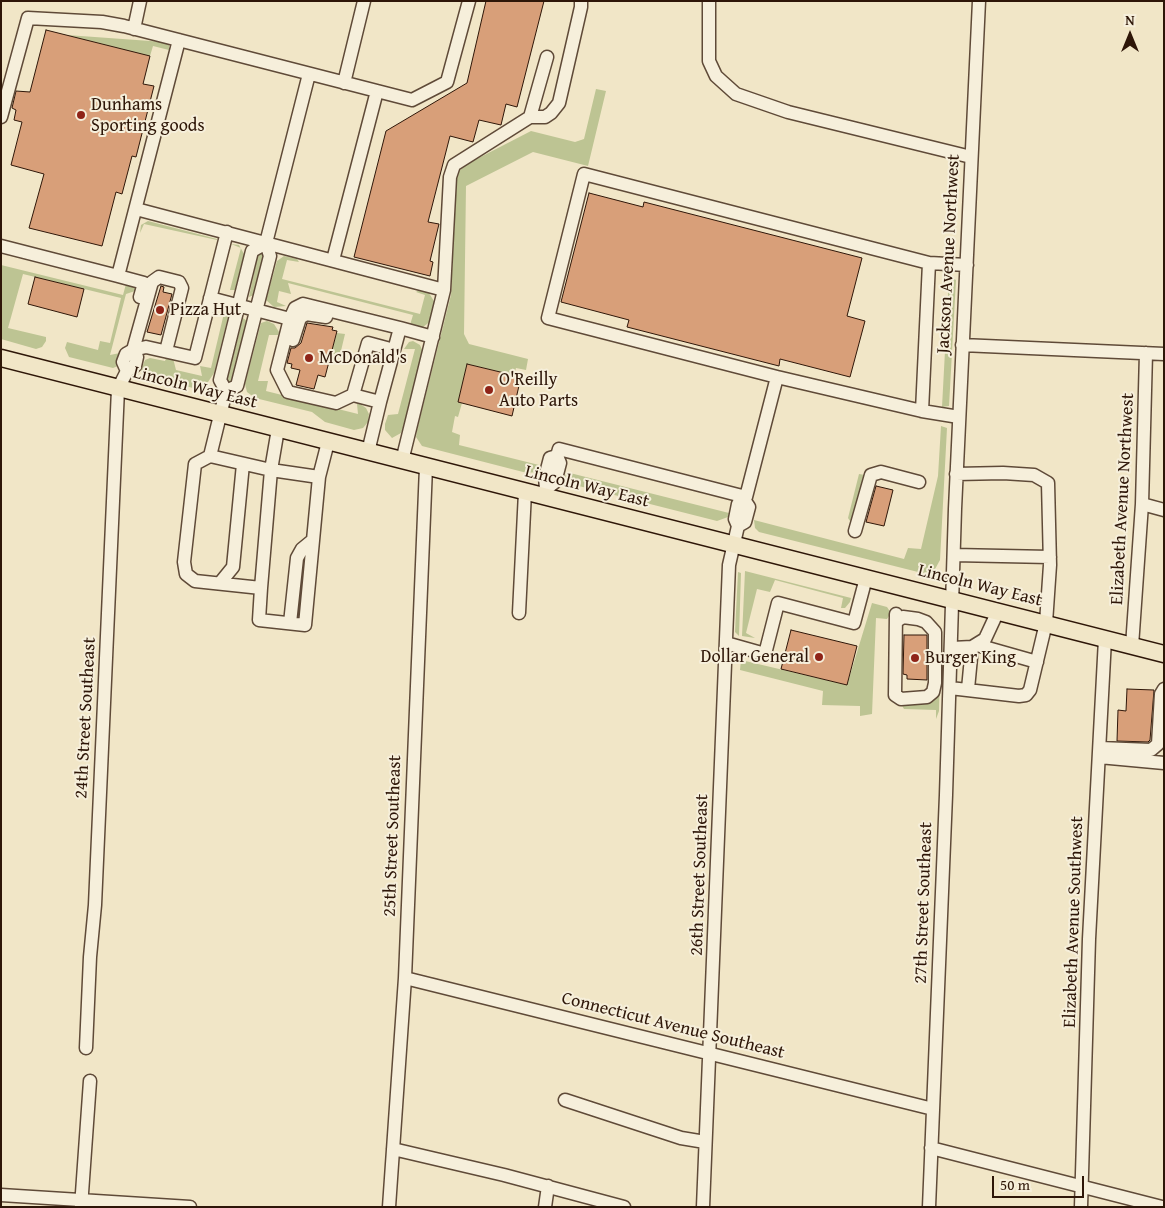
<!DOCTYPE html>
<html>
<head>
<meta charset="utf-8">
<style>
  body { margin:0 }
  #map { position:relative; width:1165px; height:1208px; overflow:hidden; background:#f1e6c7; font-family:"Gentium Book Plus",serif }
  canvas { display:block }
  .frame { position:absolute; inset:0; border:2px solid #2e1608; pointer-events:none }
  .north { position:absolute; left:1105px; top:10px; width:50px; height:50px; -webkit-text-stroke:4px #f6efdb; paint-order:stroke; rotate:0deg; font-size:14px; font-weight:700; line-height:20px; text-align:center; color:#2e1608 }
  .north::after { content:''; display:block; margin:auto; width:18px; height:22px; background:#2e1608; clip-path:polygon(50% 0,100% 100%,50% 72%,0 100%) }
  .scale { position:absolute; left:992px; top:1176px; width:92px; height:22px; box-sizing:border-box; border:2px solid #2e1608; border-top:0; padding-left:6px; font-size:15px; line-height:18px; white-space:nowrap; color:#2e1608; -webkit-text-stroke:4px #f6efdb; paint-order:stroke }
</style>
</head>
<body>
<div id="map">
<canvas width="1165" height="1208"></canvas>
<div class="frame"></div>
<div class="north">N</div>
<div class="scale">50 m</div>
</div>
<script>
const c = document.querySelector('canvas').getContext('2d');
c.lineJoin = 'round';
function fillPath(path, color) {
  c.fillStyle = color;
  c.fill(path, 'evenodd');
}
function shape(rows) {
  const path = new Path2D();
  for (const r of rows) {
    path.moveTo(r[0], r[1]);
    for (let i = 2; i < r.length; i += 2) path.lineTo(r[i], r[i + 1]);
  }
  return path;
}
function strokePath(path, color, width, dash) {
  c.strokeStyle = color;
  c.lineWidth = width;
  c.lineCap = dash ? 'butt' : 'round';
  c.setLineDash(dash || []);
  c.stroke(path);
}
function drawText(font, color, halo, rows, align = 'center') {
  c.font = font + ' "Gentium Book Plus",serif';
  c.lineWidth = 4;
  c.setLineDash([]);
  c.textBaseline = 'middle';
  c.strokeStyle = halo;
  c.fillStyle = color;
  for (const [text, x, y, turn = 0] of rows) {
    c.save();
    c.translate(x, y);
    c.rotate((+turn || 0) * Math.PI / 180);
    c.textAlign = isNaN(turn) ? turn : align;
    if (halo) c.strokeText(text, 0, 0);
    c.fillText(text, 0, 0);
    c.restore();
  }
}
const green = shape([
  [67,35,164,42,169,45,169,50,153,46,150,56],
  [596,89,606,91,588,166,533,152,466,186,464,334,469,344,528,359,526,370,516,368,514,375,467,364,458,402,462,403,458,417,455,416,452,432,460,435,459,445,539,465,538,469,536,472,527,473,422,446,416,437,417,430,451,295,457,173,467,164,531,131,575,142,584,139],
  [148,221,217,239,217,240,144,224,140,233,141,225],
  [231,244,239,245,244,254,235,290,230,290,241,248],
  [261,252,264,256,254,295,249,297,258,254],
  [284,256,297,259,299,262,287,260,282,279,420,314,425,295,416,292,419,290,429,293,435,303,431,321,423,327,410,325,413,315,288,283,291,294,279,291,277,302,286,306,274,307,266,300,277,261],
  [1,265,123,295,126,284,137,288,138,290,126,294,110,355,120,353,118,366,113,368,69,357,65,348,67,342,98,350,100,341,110,343,121,298,23,274,8,328,46,337,46,341,42,347,36,349,1,339],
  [949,276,956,280,949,406,942,407],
  [225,309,229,313,214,373,206,385,193,388,143,375,141,370,145,360,150,358,165,361,166,358,173,358,176,370,202,376,200,366,211,368],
  [243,318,247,321,231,384,226,384],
  [267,321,274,324,279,332,278,335,269,335,258,381,268,381,266,391,358,414,357,404,360,404,366,408,369,414,368,422,363,428,354,430,325,422,312,412,255,398,247,392,245,384,261,323],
  [337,333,345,334,340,355,337,357,331,353],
  [413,341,420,345,423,352,403,428,401,433,392,438,385,430,385,424,388,415,398,414,415,349,404,349,409,342],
  [941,426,947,428,940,560,934,571,922,573,759,532,755,528,754,520,904,559,908,548,921,549,938,476],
  [566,472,729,513,728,517,717,521,571,484,565,478],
  [859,474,865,475,854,520,850,521,848,518],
  [745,571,851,598,850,602,845,608,841,608,843,598,775,580,770,592,757,589,746,633,755,638,742,636],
  [738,572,741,573,739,636,735,632],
  [872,603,887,607,891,613,887,619,876,618,872,714,860,716,860,706,822,705,823,691,740,670,741,660,847,685],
  [901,610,929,617,937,623,941,632,939,711,936,719,936,710,904,709,901,704,926,701,940,636,902,615]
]);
const building = shape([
  [486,1,544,1,517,107,506,104,501,125,479,120,473,142,450,136,428,222,439,224,430,261,433,262,430,276,354,257,386,131,467,83,486,1],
  [46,30,150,56,143,84,154,86,136,157,132,156,122,194,116,192,102,246,29,228,44,174,11,165,22,122,14,120,16,110,12,108,16,91,30,92,46,30],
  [589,193,643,207,644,202,862,258,847,316,865,321,850,377,780,359,779,366,627,327,629,320,561,302,589,193],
  [35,277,84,289,77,317,28,304,35,277],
  [161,286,164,287,163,292,172,294,161,335,147,332,161,286],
  [307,323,333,327,332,330,337,331,325,377,318,375,314,389,296,385,300,370,291,368,292,364,287,363,291,348,295,348,301,343,307,323],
  [467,364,521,377,512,416,458,402,467,364],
  [876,486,893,490,884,526,866,522,876,486],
  [791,630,857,646,847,685,781,669,791,630],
  [904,635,927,635,927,680,907,679,907,675,903,674,904,635],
  [1127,689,1154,690,1150,740,1148,742,1117,741,1118,710,1126,711,1127,689]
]);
const minor = shape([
  [709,1,709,61,716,76,736,94,788,112,971,157],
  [134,29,140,1],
  [344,83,364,1],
  [1,117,28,18,102,22,124,26,412,100,447,82,469,1],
  [530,117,545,117,551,113,559,103,581,7,581,1],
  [136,209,444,290],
  [266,243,309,74],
  [1,246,118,276,179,40],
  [333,260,377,91],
  [929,263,584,174,548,318,777,377,922,411,929,263,967,265],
  [118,276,144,283,140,297],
  [210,298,290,319],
  [400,328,380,402,353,395,336,403,288,392,277,370,290,319,295,308,303,304,400,328,433,337],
  [293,340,300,318,306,314,326,317],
  [962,345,1164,354],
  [133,350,146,347,195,358,227,232],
  [133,350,152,282,159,277,179,282,182,288,166,351],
  [226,391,237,386,270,256,266,243,252,251,220,380,226,391,210,456,195,464,184,562,186,574,195,581,261,588,271,470,278,429],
  [353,395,368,343,394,350],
  [922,411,959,417],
  [368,452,380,402],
  [210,456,271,470,319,477],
  [557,456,550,458,545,477,546,489,555,482,560,463,557,456,559,449,746,497,777,377],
  [402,461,444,290,450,177,454,165,530,117,547,57],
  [1142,504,1164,510],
  [855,531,871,475,881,472,919,482],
  [954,555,1050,557],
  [220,583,233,567,243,464],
  [261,588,259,620,305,625,319,477,328,442],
  [519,613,525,492],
  [896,614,895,695,901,699,927,697,933,692,935,683,935,632,926,622,918,619,903,617,897,621],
  [290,623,297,558,302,549,313,540],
  [726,643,765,654,778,603,854,623,866,578],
  [977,645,1037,662],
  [1132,646,1142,504,1146,353],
  [952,648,972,647,985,639,998,611],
  [950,688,1019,696,1026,695,1030,690,1046,623,1050,565,1048,483,1034,475,1003,473,956,474],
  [968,689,972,647],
  [1100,748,1151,750,1158,744,1161,694,1164,689],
  [1099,757,1164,763],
  [405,978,933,1109],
  [86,1048,90,957,95,905,118,389,127,371,135,366,137,357,133,350,126,354,123,362,127,371],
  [565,1100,681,1138,705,1142],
  [931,1148,1162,1207],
  [393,1149,504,1175,624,1207],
  [1,1195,190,1207],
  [81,1207,90,1081],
  [389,1207,405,978,426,467],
  [545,1207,548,1186],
  [703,1207,729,565,738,526,735,519,738,504,745,501,749,507,745,522,738,526],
  [929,1207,946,795,955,509,979,1],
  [1081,1207,1089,939,1105,639]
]);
const major = shape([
  [1,358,1164,654]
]);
const markers = [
  [81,115,5,"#8f2418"],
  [160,310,5,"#8f2418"],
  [309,358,5,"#8f2418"],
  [489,390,5,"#8f2418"],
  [819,657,5,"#8f2418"],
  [915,658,5,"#8f2418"]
];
const poiNames = [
  ["Dunhams",91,105],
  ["Sporting goods",91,126],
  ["Pizza Hut",170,310],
  ["McDonald's",319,358],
  ["O'Reilly",499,380],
  ["Auto Parts",499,401],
  ["Dollar General",809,657,"right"],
  ["Burger King",925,658]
];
const streetNames = [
  ["Jackson Avenue Northwest",949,254,-87],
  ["Lincoln Way East",195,388,14],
  ["Lincoln Way East",587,487,14],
  ["Elizabeth Avenue Northwest",1123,499,-87],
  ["Lincoln Way East",980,586,14],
  ["24th Street Southeast",86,718,-87],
  ["25th Street Southeast",393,836,-88],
  ["26th Street Southeast",700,875,-88],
  ["27th Street Southeast",924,903,-88],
  ["Elizabeth Avenue Southwest",1074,922,-88],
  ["Connecticut Avenue Southeast",673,1026,14]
];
fillPath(green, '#bdc493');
fillPath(building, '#d89f79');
strokePath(building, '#2e1608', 1);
strokePath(minor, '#5f4a38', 15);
strokePath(major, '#2e1608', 19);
strokePath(minor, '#f6efdb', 12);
strokePath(major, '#f1e6c7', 16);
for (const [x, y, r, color] of markers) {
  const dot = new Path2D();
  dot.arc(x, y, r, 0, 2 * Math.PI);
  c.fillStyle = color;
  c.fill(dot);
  strokePath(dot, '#f6efdb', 2);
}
drawText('18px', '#2e1608', '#f6efdb', poiNames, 'left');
drawText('18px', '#2e1608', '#f6efdb', streetNames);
</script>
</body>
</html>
